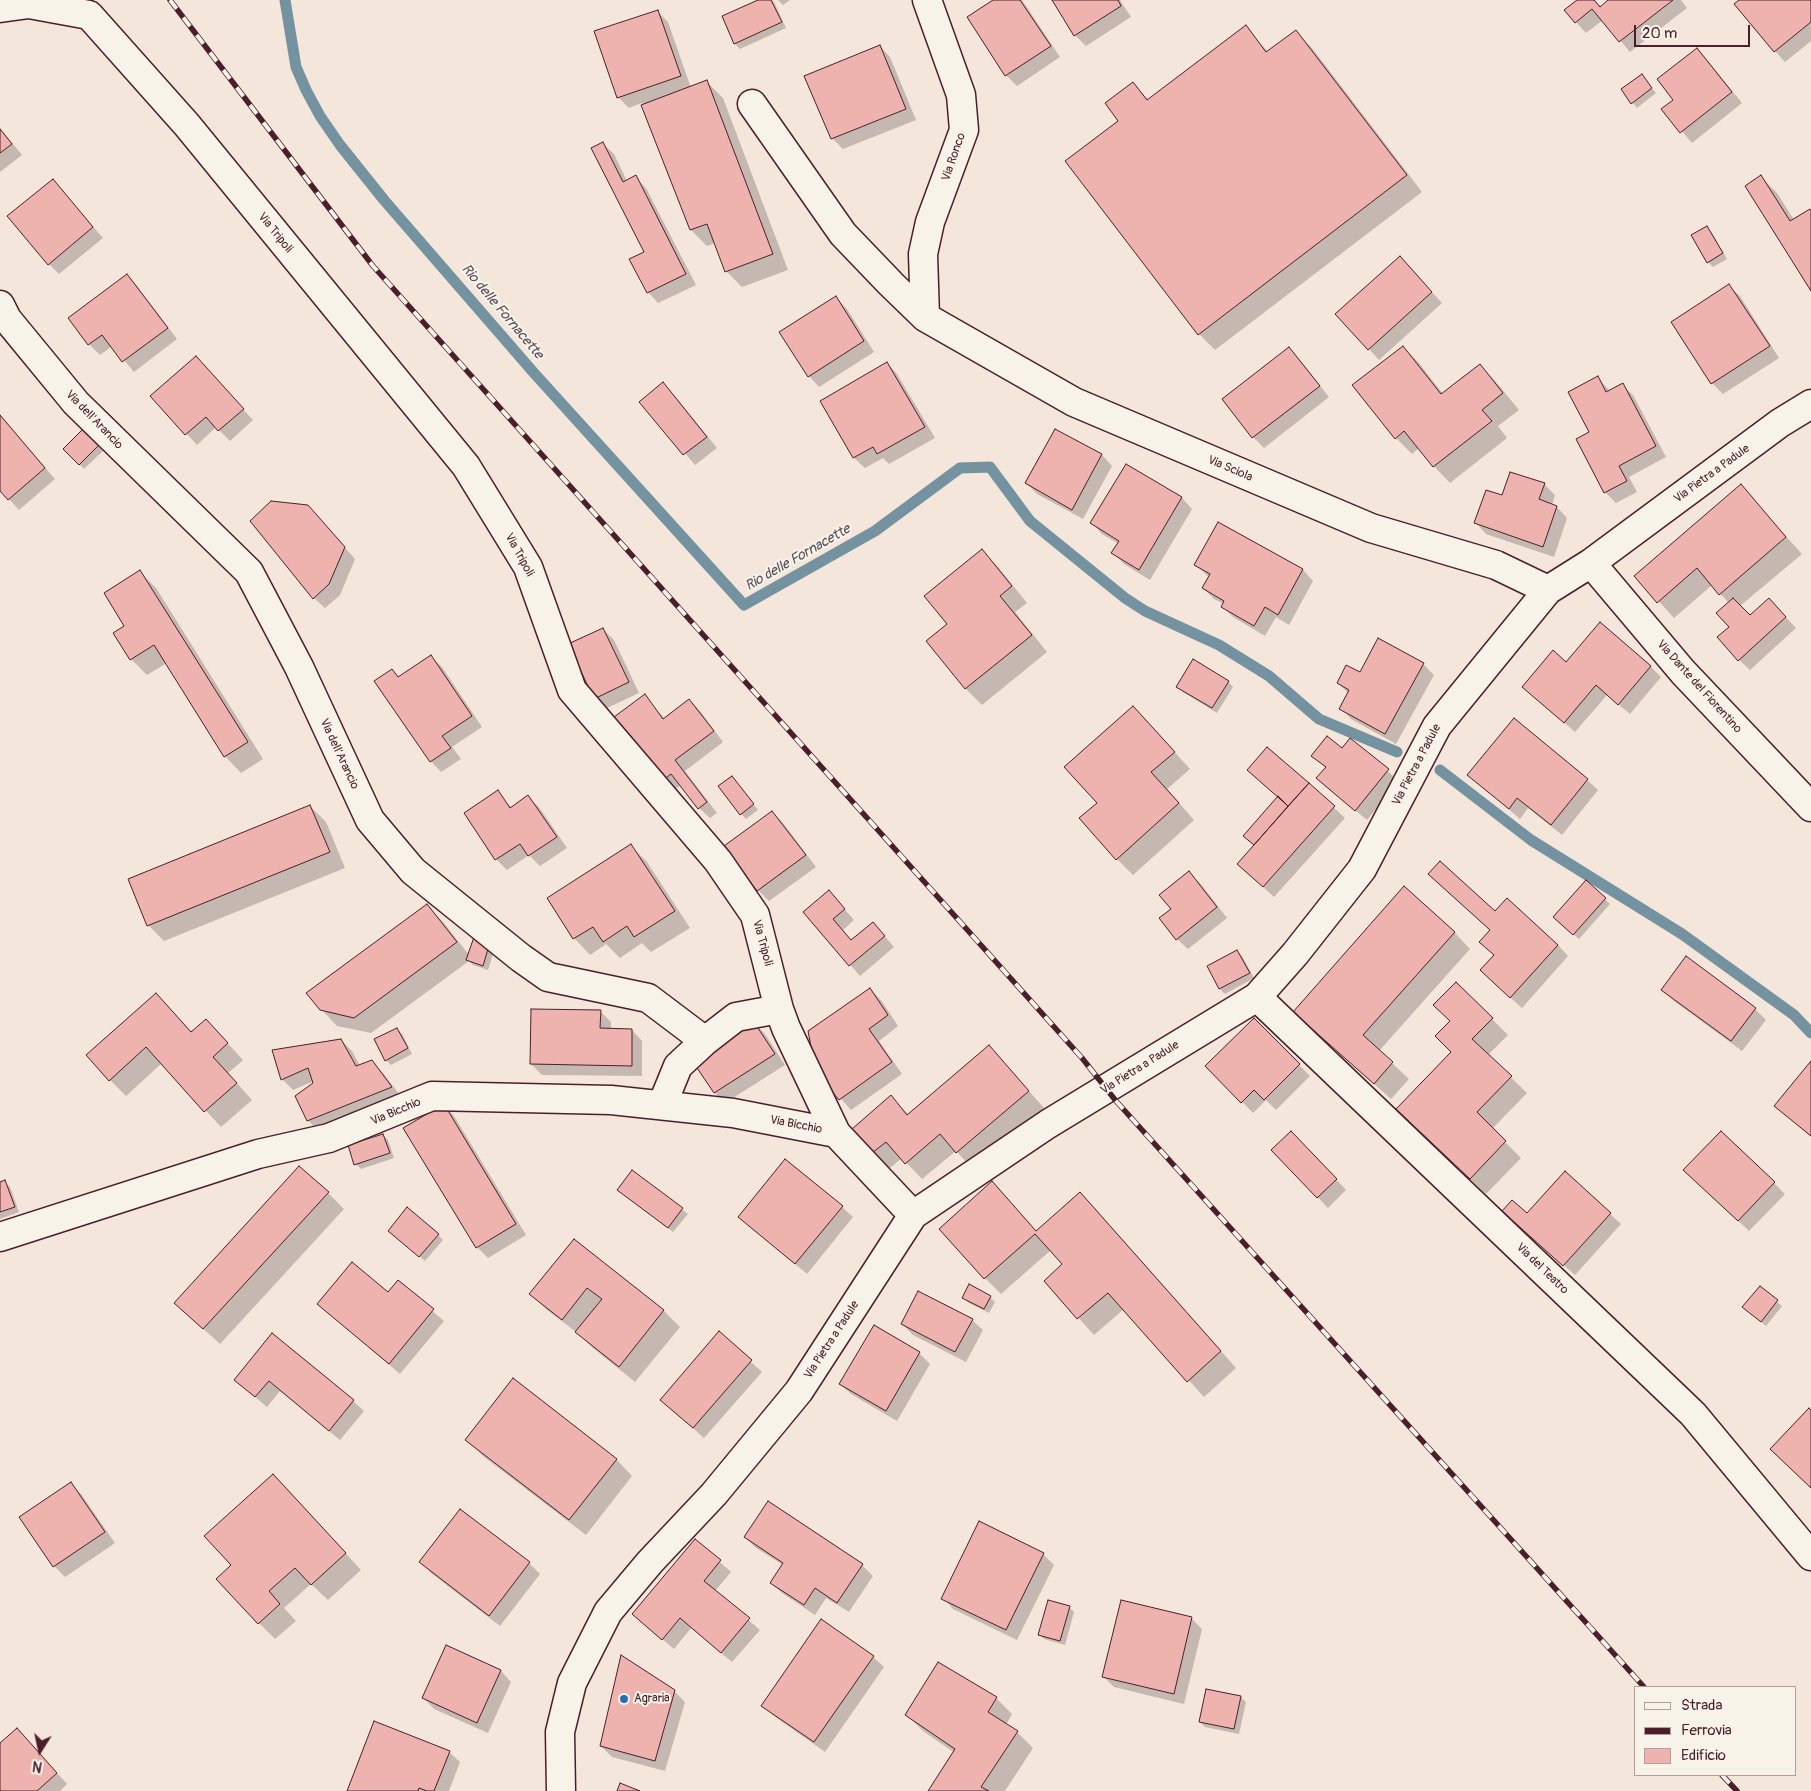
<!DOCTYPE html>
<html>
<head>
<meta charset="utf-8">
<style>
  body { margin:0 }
  #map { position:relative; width:1811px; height:1791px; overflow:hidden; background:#f5e6dc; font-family:Pangolin,sans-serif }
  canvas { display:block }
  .legend { position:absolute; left:1634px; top:1686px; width:162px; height:90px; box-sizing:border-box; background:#f7f3e8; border:1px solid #b29e9c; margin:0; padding:6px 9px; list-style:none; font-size:15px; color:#4a1f2b }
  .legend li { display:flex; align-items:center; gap:10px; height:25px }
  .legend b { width:25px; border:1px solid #b29e9c }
  .north { position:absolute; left:15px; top:1726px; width:50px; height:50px; -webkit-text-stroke:4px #f7f3e8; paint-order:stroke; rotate:190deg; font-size:14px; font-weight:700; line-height:20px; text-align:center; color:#4a1f2b }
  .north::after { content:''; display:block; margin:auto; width:18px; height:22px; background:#4a1f2b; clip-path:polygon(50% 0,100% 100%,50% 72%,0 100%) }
  .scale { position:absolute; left:1634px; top:25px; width:116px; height:22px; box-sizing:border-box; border:2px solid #4a1f2b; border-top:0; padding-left:6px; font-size:15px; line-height:18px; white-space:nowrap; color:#4a1f2b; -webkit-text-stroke:4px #f7f3e8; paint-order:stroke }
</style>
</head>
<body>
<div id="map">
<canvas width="1811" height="1791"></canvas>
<ul class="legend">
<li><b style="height:6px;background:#f7f3e8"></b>Strada</li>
<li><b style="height:6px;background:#4a1f2b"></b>Ferrovia</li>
<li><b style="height:14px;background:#eeb3ae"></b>Edificio</li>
</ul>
<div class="north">N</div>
<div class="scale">20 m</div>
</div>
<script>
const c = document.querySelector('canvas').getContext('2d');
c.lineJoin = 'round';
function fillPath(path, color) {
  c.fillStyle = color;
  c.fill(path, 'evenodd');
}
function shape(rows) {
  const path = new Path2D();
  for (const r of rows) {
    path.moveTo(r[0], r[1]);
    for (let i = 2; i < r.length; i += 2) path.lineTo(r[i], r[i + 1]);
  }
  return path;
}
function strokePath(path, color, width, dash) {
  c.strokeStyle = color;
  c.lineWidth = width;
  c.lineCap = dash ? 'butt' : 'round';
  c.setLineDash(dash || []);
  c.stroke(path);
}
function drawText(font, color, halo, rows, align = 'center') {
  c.font = font + ' Pangolin,sans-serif';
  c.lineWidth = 4;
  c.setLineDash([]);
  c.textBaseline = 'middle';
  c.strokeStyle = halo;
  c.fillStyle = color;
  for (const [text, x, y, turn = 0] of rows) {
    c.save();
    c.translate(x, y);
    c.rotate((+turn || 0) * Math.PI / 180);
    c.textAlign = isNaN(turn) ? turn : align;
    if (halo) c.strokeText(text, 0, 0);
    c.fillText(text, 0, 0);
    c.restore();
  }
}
const shadow = shape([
  [761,0,772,0,774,2,786,28,740,49,735,44,723,17],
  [778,0,790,0,783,5],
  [996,0,1022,0,1060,57,1017,86,1006,75,968,18],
  [1053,0,1120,0,1131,17,1086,46,1075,35],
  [1579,0,1595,0,1601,7,1610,0,1681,0,1687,8,1630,52,1603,20,1586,33,1576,22],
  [1741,0,1811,0,1811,41,1785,62,1775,51],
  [657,11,668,22,691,88,707,82,723,98,788,270,742,287,726,271,715,243,707,246,691,230,642,103,629,108,618,97],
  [1245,27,1268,52,1295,32,1312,48,1422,192,1215,350,1199,334,1120,121,1133,84,1149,100],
  [880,46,890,57,916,120,843,149,832,138],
  [1697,50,1708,61,1742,103,1692,143,1663,109,1675,100],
  [1642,76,1656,93,1637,108,1623,90],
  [0,128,22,155,0,172],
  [603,144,614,154,627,181,635,177,646,188,696,285,658,303,648,292,645,252],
  [1761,177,1777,193,1794,220,1811,212,1811,289],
  [53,180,103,238,59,274,49,264],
  [1707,228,1712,233,1727,259,1713,267,1708,262],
  [1410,268,1442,303,1379,360,1369,349],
  [126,275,137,286,177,339,134,372,112,346,100,355,89,344],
  [1729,286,1740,296,1779,358,1723,394,1712,383,1672,322],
  [836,298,847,309,874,352,819,387,809,376],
  [1403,347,1419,363,1443,394,1480,365,1496,382,1519,410,1498,426,1507,438,1450,483,1434,466,1419,448,1412,454,1396,438],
  [1289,349,1300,360,1329,397,1264,448,1253,437,1224,399],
  [887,363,897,374,935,438,889,464,883,458,865,468,854,458,821,401],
  [206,368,253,420,230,441,216,427,197,445,152,396],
  [1598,378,1610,391,1622,385,1633,395,1666,457,1629,477,1637,492,1616,503,1605,492,1591,432],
  [663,384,674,395,717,448,695,465,641,402],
  [0,415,55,479,19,510,0,489],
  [83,431,103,451,84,469,65,449],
  [1056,431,1102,455,1112,466,1083,519,1037,494,1026,483],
  [1126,466,1182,498,1192,509,1150,580,1124,564,1113,553,1119,544,1102,534,1092,523],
  [1544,484,1555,495,1552,505,1557,507,1567,518,1554,557,1486,534,1476,523,1503,497],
  [1740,486,1802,554,1740,606,1750,617,1780,611,1796,628,1750,670,1739,660,1730,627,1729,603,1712,585,1674,618,1636,576],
  [318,517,355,559,340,595,325,608,314,598],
  [1219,524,1303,570,1313,581,1289,625,1276,617,1265,636,1233,617,1223,607,1224,604,1214,599,1203,588,1210,578,1196,565],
  [982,551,998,567,1027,603,1015,612,1047,652,982,705,966,689,928,641,949,625],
  [140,572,156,588,263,759,241,773,225,756,167,663,147,675,131,659,126,626],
  [603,629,614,640,639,693,605,709,595,698],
  [431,657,442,667,482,727,452,747,461,759,441,772,431,761,392,670,400,678],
  [1423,664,1434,675,1396,744,1351,719,1341,708,1349,694,1338,683],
  [1567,664,1650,666,1661,677,1630,714,1607,695,1575,732,1523,687],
  [1228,682,1233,687,1217,713,1183,692,1178,687],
  [644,696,665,719,689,700,700,711,723,742,685,771,717,813,710,818,699,808,681,785,669,794,659,783],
  [1149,724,1190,769,1167,789,1194,820,1133,875,1117,859,1098,803],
  [1350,739,1399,781,1367,820,1329,789,1326,768,1313,755,1342,750],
  [1469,775,1587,780,1598,790,1562,835,1528,808,1520,819],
  [736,782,758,810,746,819,741,814],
  [1308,784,1345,818,1274,897,1238,864,1255,845,1279,797],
  [497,792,512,808,528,797,539,807,567,848,540,866,529,855,507,870,496,859],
  [310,806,326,822,345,868,164,941,148,925],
  [772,812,783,823,816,867,769,901,758,890],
  [631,846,647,862,690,928,651,952,642,943,620,958,606,944,590,955,574,938,548,899],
  [1189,873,1200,883,1227,918,1188,949,1177,939,1173,909],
  [1605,899,1610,904,1579,939,1559,922],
  [839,903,854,920,843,930,852,941,873,923,894,947,860,976,805,912],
  [427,906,443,922,469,955,474,939,495,948,488,970,473,965,469,961,371,1033,337,1026,321,1009],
  [1495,913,1558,945,1568,956,1522,1008,1492,981,1495,956,1491,930],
  [1454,932,1470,949,1379,1051,1409,1079,1391,1099,1311,1028],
  [1237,951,1242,956,1254,978,1225,994,1220,989,1208,967],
  [870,989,881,1000,898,1026,879,1041,902,1074,851,1110,817,1072],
  [1663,990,1755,1009,1766,1020,1742,1051,1674,1001],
  [156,994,192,1033,222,1037,243,1060,228,1073,252,1100,221,1127,162,1063,126,1096,110,1080],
  [600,1011,611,1022,611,1030,632,1030,642,1041,642,1076,542,1075,531,1064],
  [1492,1019,1508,1035,1488,1055,1527,1093,1492,1129,1521,1158,1486,1194,1413,1125,1452,1052],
  [1254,1020,1310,1076,1276,1110,1266,1100,1253,1113,1207,1066],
  [754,1023,765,1034,785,1065,725,1103,715,1093,695,1062],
  [397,1029,402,1034,412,1054,391,1065,386,1060],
  [341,1040,352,1051,360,1066,372,1062,383,1073,402,1098,318,1131,308,1120,314,1081,293,1090,282,1079],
  [989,1046,1044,1108,973,1169,956,1151,922,1179,902,1158,890,1168,853,1129,891,1097,909,1115],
  [1811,1063,1811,1137,1776,1106],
  [444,1105,454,1116,526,1235,488,1258,477,1247],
  [383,1135,388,1140,394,1158,361,1169,356,1164],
  [1302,1143,1346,1190,1328,1208,1273,1150],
  [633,1172,688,1214,673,1232,619,1190],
  [1696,1181,1774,1183,1785,1194,1749,1231],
  [4,1182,10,1187,19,1212,0,1219,0,1183],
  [992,1183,1037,1232,1096,1210,1236,1368,1204,1397,1124,1309,1094,1335,1045,1281,1064,1264,1051,1250,1001,1294,985,1278],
  [328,1193,344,1209,220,1344,175,1303],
  [842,1207,853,1217,807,1274,739,1217],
  [1610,1214,1621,1224,1575,1275,1514,1221,1527,1215],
  [438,1235,443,1240,425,1261,395,1236],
  [574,1240,664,1311,680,1327,635,1382,593,1348,579,1334,547,1310,531,1294],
  [398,1282,444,1321,400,1374,318,1304,388,1294],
  [1760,1288,1782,1306,1766,1326,1749,1312],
  [990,1297,995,1302,989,1313,969,1303,964,1298],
  [972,1320,983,1330,966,1362,913,1335,902,1324],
  [874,1327,919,1353,930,1364,897,1421,851,1394,840,1384],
  [719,1333,762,1372,704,1438,661,1400],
  [272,1335,353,1401,364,1411,340,1440,280,1391,267,1407,235,1380],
  [467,1440,616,1459,632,1476,586,1535,483,1456],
  [273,1475,361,1570,328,1600,311,1584,284,1608,296,1621,275,1639,259,1623,232,1565],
  [70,1484,81,1494,115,1543,65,1577,54,1566],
  [768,1503,862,1565,873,1576,849,1612,826,1598,815,1615,782,1593,771,1583,783,1565,756,1548,745,1537],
  [461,1510,529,1563,540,1574,500,1626,431,1573,421,1562],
  [695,1540,731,1572,715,1591,760,1630,732,1662,691,1628,674,1649,633,1614],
  [1043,1554,1054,1565,1017,1640,953,1609,943,1598],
  [1069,1607,1074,1612,1065,1645,1044,1639,1039,1634],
  [1191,1618,1202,1629,1184,1704,1114,1687,1104,1677],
  [447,1647,501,1671,511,1682,488,1733,434,1709,424,1698],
  [873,1657,884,1667,825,1752,774,1716,763,1705],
  [674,1691,685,1702,665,1771,612,1757,601,1746],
  [1241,1697,1246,1702,1239,1734,1205,1727,1200,1722],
  [996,1698,1012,1714,1006,1725,1017,1732,1033,1748,1005,1791,930,1791,955,1753,923,1731,907,1715],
  [28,1741,67,1784,60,1791,0,1791,0,1745],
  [449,1752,460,1762,449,1791,348,1791]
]);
const stream = shape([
  [285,0,296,67,306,90,320,116,340,145,384,200,534,373,744,605,875,531,960,468,990,467,1030,521,1125,598,1145,611,1219,645,1269,676,1319,719,1397,752],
  [1440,770,1531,840,1682,934,1794,1015,1811,1033]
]);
const building = shape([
  [758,0,771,0,782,22,734,44,722,16,758,0],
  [993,0,1020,0,1051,46,1005,76,967,17,993,0],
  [1052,0,1118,0,1121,6,1074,36,1052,0],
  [1577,0,1594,0,1600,7,1608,0,1673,0,1619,42,1592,9,1575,23,1564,10,1577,0],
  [1739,0,1811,0,1811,22,1774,52,1734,4,1739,0],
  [658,10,681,76,617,98,594,31,658,10],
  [1246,25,1266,52,1296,30,1407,175,1198,335,1065,161,1118,121,1105,103,1133,82,1147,100,1246,25],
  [880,45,906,109,831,139,804,76,880,45],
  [1697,48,1732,92,1680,133,1661,109,1673,100,1657,79,1697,48],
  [1642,74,1652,88,1631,104,1621,89,1642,74],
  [707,80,773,254,725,272,707,224,690,230,641,105,707,80],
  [0,129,12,144,0,153,0,129],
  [603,142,623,182,636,175,686,274,647,293,629,259,644,252,591,148,603,142],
  [1761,175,1790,221,1810,209,1811,211,1811,291,1745,186,1761,175],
  [53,179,93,227,48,265,7,216,53,179],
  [1707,226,1723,253,1707,263,1691,235,1707,226],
  [1400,256,1432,292,1368,350,1335,314,1400,256],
  [127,274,168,328,122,362,102,335,88,345,68,318,127,274],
  [1729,284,1770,346,1711,384,1671,322,1729,284],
  [836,296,864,341,808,377,779,332,836,296],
  [1403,346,1441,394,1480,364,1503,393,1482,410,1492,421,1433,467,1404,431,1395,439,1352,385,1403,346],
  [1289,347,1320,386,1252,438,1222,399,1289,347],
  [196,356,244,409,218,431,206,417,185,435,150,396,196,356],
  [887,362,925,427,877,454,873,447,853,458,820,401,887,362],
  [1598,376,1606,392,1623,383,1656,446,1619,466,1627,481,1604,493,1576,439,1589,432,1568,392,1598,376],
  [663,382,707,437,683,455,639,402,663,382],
  [0,415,45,468,8,500,0,491,0,415],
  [83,429,99,445,79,465,63,449,83,429],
  [1055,429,1102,454,1072,510,1025,483,1055,429],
  [1126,464,1182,497,1139,570,1111,553,1119,541,1090,523,1126,464],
  [1510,472,1545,483,1539,499,1557,506,1543,547,1474,523,1486,490,1502,495,1510,472],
  [1741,484,1786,537,1719,595,1697,568,1657,603,1634,576,1741,484],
  [271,501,308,505,345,547,329,584,313,599,250,521,271,501],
  [1218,522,1303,569,1278,615,1265,607,1254,626,1221,607,1224,601,1202,588,1210,574,1194,565,1218,522],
  [982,549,1012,586,1000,596,1032,635,965,689,926,641,947,624,924,596,982,549],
  [140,570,248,742,224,757,154,645,130,660,113,633,124,626,104,593,140,570],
  [1733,598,1750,615,1769,598,1786,617,1738,661,1717,637,1729,627,1716,613,1733,598],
  [1600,622,1651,666,1618,705,1596,685,1564,723,1522,687,1553,650,1566,662,1600,622],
  [603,628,629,682,594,699,568,644,603,628],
  [1378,638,1424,663,1385,734,1339,709,1349,690,1337,683,1346,665,1360,672,1378,638],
  [431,655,472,716,442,736,451,748,430,762,374,681,392,669,398,677,431,655],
  [1193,659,1229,681,1212,708,1176,687,1193,659],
  [645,694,663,719,689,699,714,731,675,760,707,802,698,809,671,774,658,784,610,720,645,694],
  [1133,706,1175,752,1151,772,1179,803,1116,860,1079,818,1097,803,1064,767,1133,706],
  [1514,718,1588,779,1551,825,1517,798,1509,809,1467,775,1514,718],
  [1327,736,1342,748,1350,738,1389,769,1355,811,1316,778,1326,767,1311,756,1327,736],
  [1267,747,1309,783,1288,806,1247,770,1267,747],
  [732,776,754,804,740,815,718,786,732,776],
  [1309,783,1335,806,1263,887,1237,864,1309,783],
  [498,790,510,808,528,795,557,837,528,856,520,844,495,860,464,813,498,790],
  [1278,796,1288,806,1254,845,1243,836,1278,796],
  [310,805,330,852,147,926,128,879,310,805],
  [772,811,806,855,757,891,724,846,772,811],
  [631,844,675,911,634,937,627,926,603,942,593,927,573,939,547,898,631,844],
  [1440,861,1495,911,1507,898,1558,945,1510,998,1480,970,1494,955,1479,942,1490,930,1428,874,1440,861],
  [1189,871,1217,907,1176,940,1159,918,1171,909,1159,895,1189,871],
  [1586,880,1606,898,1573,935,1553,917,1586,880],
  [1404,886,1455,932,1363,1035,1393,1062,1374,1084,1293,1012,1404,886],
  [829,890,845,909,833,919,851,940,873,922,885,936,849,966,803,912,829,890],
  [427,904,457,942,354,1018,320,1010,306,993,427,904],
  [474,937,490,942,483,966,466,960,474,937],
  [1237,950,1250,973,1219,989,1207,966,1237,950],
  [1686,956,1756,1008,1731,1041,1661,990,1686,956],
  [1456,982,1493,1018,1472,1039,1512,1076,1477,1112,1506,1141,1470,1179,1396,1109,1451,1052,1435,1036,1450,1021,1433,1005,1456,982],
  [870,988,888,1015,869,1029,892,1062,839,1100,816,1072,808,1031,870,988],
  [156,993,191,1032,206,1019,228,1043,213,1057,237,1083,204,1112,146,1047,109,1081,86,1055,156,993],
  [531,1009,601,1010,600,1028,632,1029,632,1066,530,1064,531,1009],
  [1254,1018,1300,1064,1264,1100,1254,1090,1241,1103,1205,1066,1254,1018],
  [754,1022,775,1054,714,1093,693,1062,754,1022],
  [397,1028,408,1048,385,1061,374,1039,397,1028],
  [341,1039,356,1066,372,1060,392,1087,307,1121,295,1096,313,1083,308,1068,281,1080,272,1050,341,1039],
  [989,1045,1029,1091,956,1153,940,1134,905,1164,886,1142,872,1153,852,1129,891,1095,907,1115,989,1045],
  [1811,1061,1811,1136,1774,1106,1811,1061],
  [444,1104,516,1224,476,1248,403,1128,444,1104],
  [1291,1131,1337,1179,1317,1198,1271,1150,1291,1131],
  [1721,1131,1775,1182,1738,1221,1683,1170,1721,1131],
  [383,1134,390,1153,354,1165,348,1145,383,1134],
  [785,1159,843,1206,795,1264,738,1217,785,1159],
  [299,1166,329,1192,203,1329,174,1303,299,1166],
  [632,1170,683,1208,668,1228,617,1190,632,1170],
  [1565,1171,1611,1213,1563,1266,1502,1211,1512,1200,1527,1213,1565,1171],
  [5,1180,15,1207,0,1212,0,1182,5,1180],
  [992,1181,1036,1231,1080,1192,1221,1351,1187,1382,1108,1293,1077,1319,1044,1281,1062,1264,1035,1234,984,1279,939,1229,992,1181],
  [407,1207,439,1234,419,1257,388,1231,407,1207],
  [574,1239,664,1310,619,1367,575,1332,602,1299,587,1288,562,1320,529,1294,574,1239],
  [352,1262,388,1292,398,1280,434,1309,389,1364,317,1304,352,1262],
  [969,1284,991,1296,984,1309,962,1298,969,1284],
  [1760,1286,1778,1300,1761,1322,1742,1307,1760,1286],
  [918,1291,973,1319,955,1352,901,1324,918,1291],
  [874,1325,920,1352,886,1411,839,1384,874,1325],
  [719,1331,752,1360,693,1428,660,1400,719,1331],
  [272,1333,354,1400,329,1431,269,1381,255,1397,234,1380,272,1333],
  [513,1378,617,1459,569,1520,465,1440,513,1378],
  [1809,1408,1811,1410,1811,1488,1770,1449,1809,1408],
  [273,1474,346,1553,311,1585,295,1568,269,1591,280,1604,258,1624,216,1579,231,1565,204,1536,273,1474],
  [71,1482,105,1532,53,1567,19,1517,71,1482],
  [768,1501,863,1564,837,1603,815,1588,804,1605,770,1583,783,1563,744,1537,768,1501],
  [460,1509,530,1562,489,1616,419,1562,460,1509],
  [979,1521,1044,1553,1006,1630,941,1599,979,1521],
  [695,1539,721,1560,704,1581,750,1618,721,1653,680,1618,662,1640,632,1614,695,1539],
  [1048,1600,1070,1606,1060,1641,1038,1635,1048,1600],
  [1121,1600,1192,1617,1174,1694,1102,1677,1121,1600],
  [821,1619,874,1656,814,1742,761,1706,821,1619],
  [446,1645,501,1670,477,1723,422,1698,446,1645],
  [621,1655,675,1690,655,1761,600,1746,621,1655],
  [938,1662,997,1697,988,1712,1018,1731,981,1787,989,1791,928,1791,955,1749,905,1715,938,1662],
  [1206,1689,1241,1696,1234,1729,1199,1722,1206,1689],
  [374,1721,450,1751,434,1791,427,1791,419,1788,418,1791,347,1791,374,1721],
  [17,1728,57,1773,37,1791,0,1791,0,1743,17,1728],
  [620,1783,640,1791,617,1791,620,1783]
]);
const street = shape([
  [0,8,29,4,89,15,187,125,466,466,528,567,572,690,718,861,755,915,779,1009,786,1028,836,1133,913,1215],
  [752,104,843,234,891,284,925,317,1074,402,1371,528,1496,565,1548,590],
  [0,305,7,319,76,403,249,572,299,667,370,820,413,871,521,958,548,977,648,998,705,1041,736,1017,779,1009],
  [925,317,923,254,930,222,964,130,961,95,927,0],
  [1591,563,1683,672,1811,807],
  [1257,997,1693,1414,1811,1556],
  [662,1105,678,1066,705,1041],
  [0,1237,258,1154,329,1138,432,1096,611,1100,733,1113,836,1133],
  [561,1791,560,1732,572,1683,608,1612,650,1562,714,1494,799,1391,913,1215,1048,1124,1257,997,1295,954,1362,869,1437,726,1548,590,1591,563,1780,423,1811,404]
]);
const rail = shape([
  [170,0,373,266,1082,1058,1116,1101,1644,1687],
  [1722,1775,1737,1791]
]);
const markers = [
  [624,1699,5,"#1f6fb2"]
];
const streetNames = [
  ["Via Ronco",954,157,-71],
  ["Via Tripoli",275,233,51],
  ["Via dell'Arancio",94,420,46],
  ["Via Sciola",1230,469,23],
  ["Via Pietra a Padule",1712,474,-36],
  ["Via Tripoli",519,555,61],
  ["Via Dante del Fiorentino",1699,687,48],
  ["Via dell'Arancio",339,754,65],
  ["Via Pietra a Padule",1417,765,-62],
  ["Via Tripoli",762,943,75],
  ["Via Pietra a Padule",1140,1068,-32],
  ["Via Bicchio",396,1112,-23],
  ["Via Bicchio",796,1125,11],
  ["Via del Teatro",1542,1269,44],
  ["Via Pietra a Padule",832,1340,-57]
];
const poiNames = [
  ["Agraria",634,1699]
];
const waterNames = [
  ["Rio delle Fornacette",502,312,50],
  ["Rio delle Fornacette",798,558,-30]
];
fillPath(shadow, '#0003');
strokePath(stream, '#74929f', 11);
fillPath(building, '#eeb3ae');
strokePath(building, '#4a1f2b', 1);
strokePath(street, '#4a1f2b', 31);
strokePath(street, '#f7f3e8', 28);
strokePath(rail, '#4a1f2b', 5.5);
strokePath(rail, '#f7f3e8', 4, [11]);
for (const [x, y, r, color] of markers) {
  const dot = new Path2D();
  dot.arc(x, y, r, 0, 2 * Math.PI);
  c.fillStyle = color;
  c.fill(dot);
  strokePath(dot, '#f7f3e8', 2);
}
drawText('12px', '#4a1f2b', '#f7f3e8', streetNames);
drawText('12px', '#4a1f2b', '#f7f3e8', poiNames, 'left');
drawText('italic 14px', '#5c4f5c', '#f7f3e8', waterNames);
</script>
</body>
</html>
